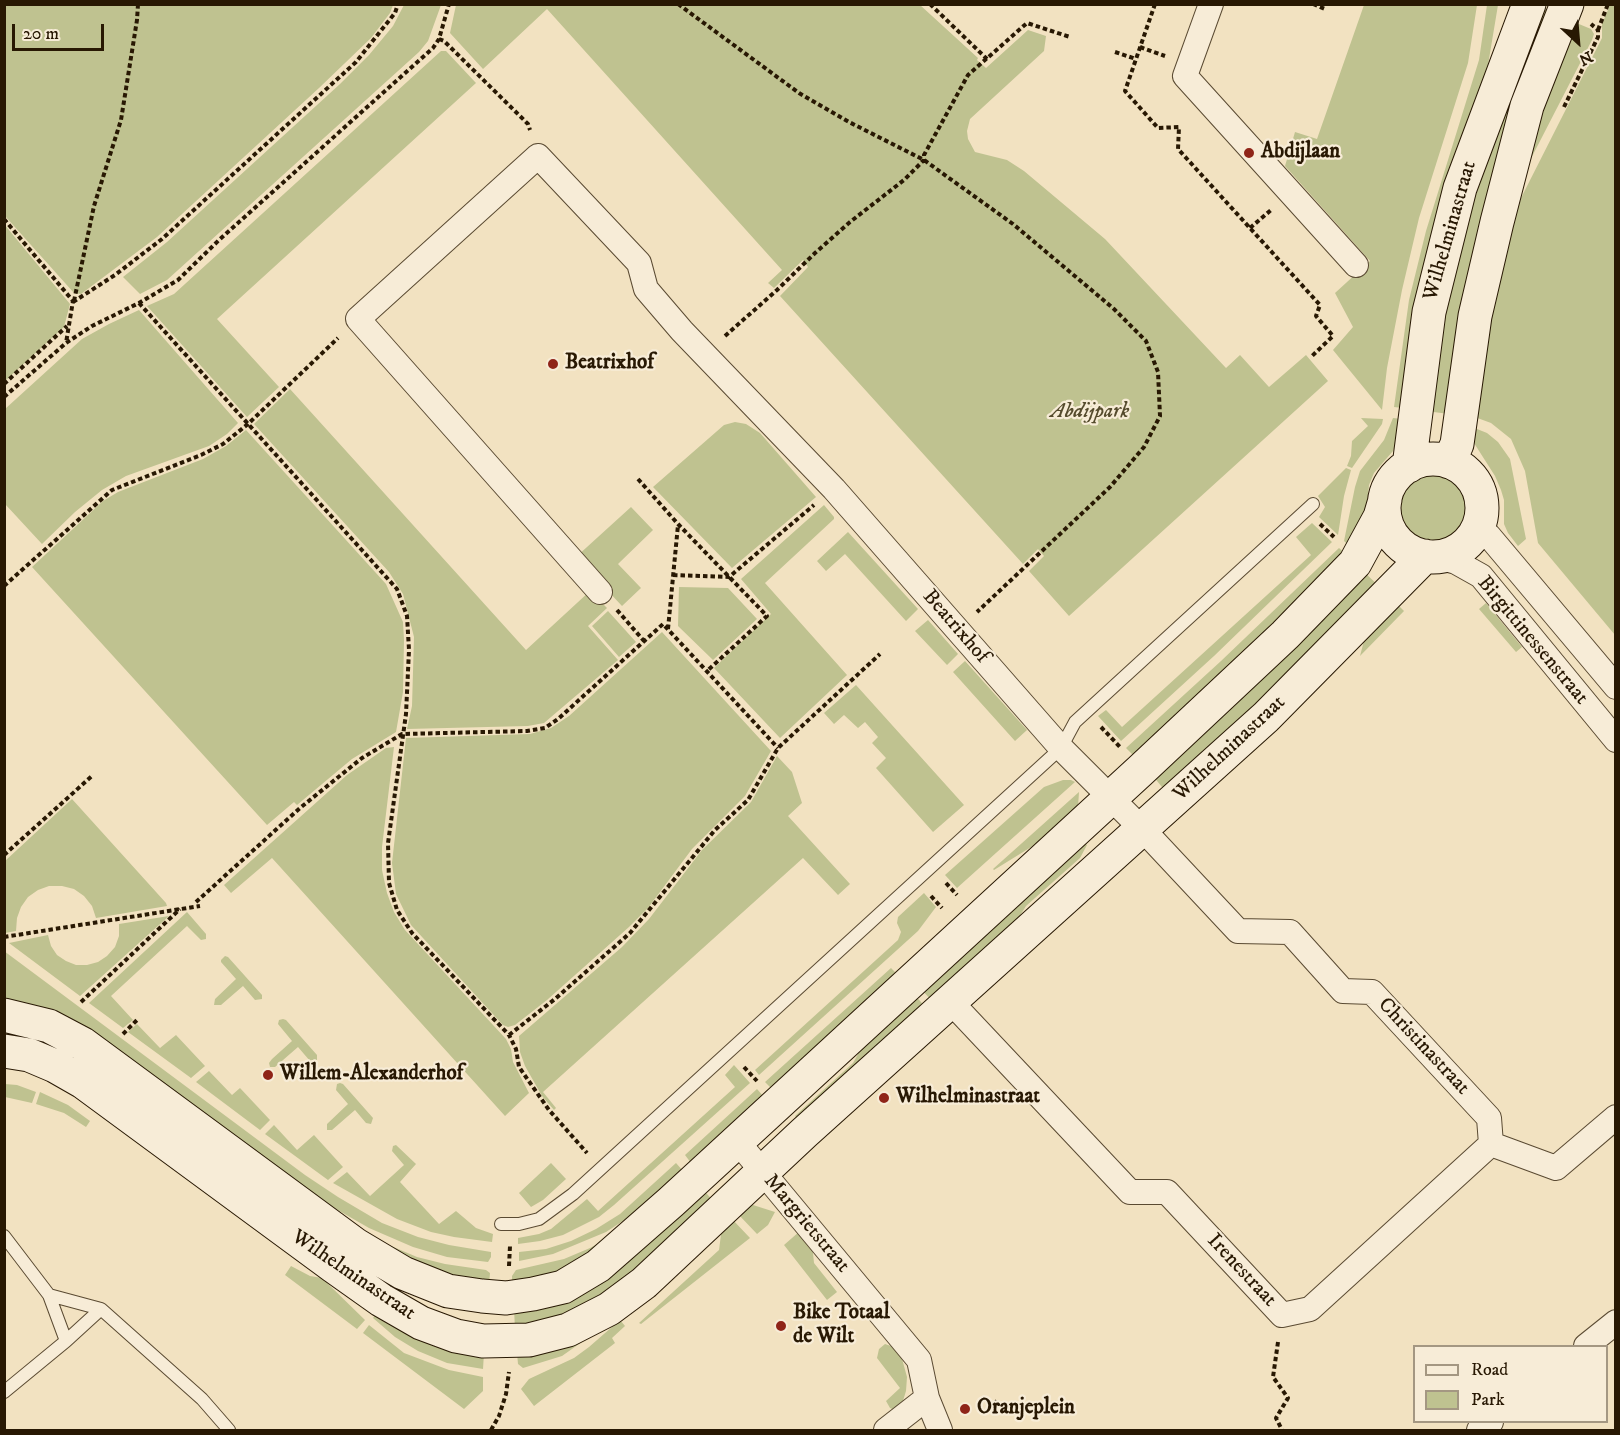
<!DOCTYPE html>
<html>
<head>
<meta charset="utf-8">
<style>
  body { margin:0 }
  #map { position:relative; width:1620px; height:1435px; overflow:hidden; background:#f2e2c1; font-family:"IM FELL DW Pica",serif }
  canvas { display:block }
  .frame { position:absolute; inset:0; border:6px solid #281803; pointer-events:none }
  .legend { position:absolute; left:1413px; top:1345px; width:195px; height:78px; box-sizing:border-box; background:#f7ecd7; border:2px solid #a49782; margin:0; padding:8px 10px; list-style:none; font-size:18px; color:#281803 }
  .legend li { display:flex; align-items:center; gap:12px; height:30px }
  .legend b { width:30px; border:2px solid #a49782 }
  .north { position:absolute; left:1548px; top:12px; width:60px; height:60px; -webkit-text-stroke:4px #f7ecd7; paint-order:stroke; rotate:154deg; font-size:16px; font-weight:700; line-height:24px; text-align:center; color:#281803 }
  .north::after { content:''; display:block; margin:auto; width:21px; height:27px; background:#281803; clip-path:polygon(50% 0,100% 100%,50% 72%,0 100%) }
  .scale { position:absolute; left:12px; top:24px; width:92px; height:27px; box-sizing:border-box; border:3px solid #281803; border-top:0; padding-left:8px; font-size:18px; line-height:21px; white-space:nowrap; color:#281803; -webkit-text-stroke:4px #f7ecd7; paint-order:stroke }
</style>
</head>
<body>
<div id="map">
<canvas width="1620" height="1435"></canvas>
<div class="frame"></div>
<ul class="legend">
<li><b style="height:8px;background:#f7ecd7"></b>Road</li>
<li><b style="height:16px;background:#bfc290"></b>Park</li>
</ul>
<div class="north">N</div>
<div class="scale">20 m</div>
</div>
<script>
const c = document.querySelector('canvas').getContext('2d');
c.lineJoin = 'round';
function fillPath(path, color) {
  c.fillStyle = color;
  c.fill(path, 'evenodd');
}
function shape(rows) {
  const path = new Path2D();
  for (const r of rows) {
    if (r.length === 3) {
      path.moveTo(r[0] + r[2], r[1]);
      path.arc(r[0], r[1], r[2], 0, 2 * Math.PI);
      continue;
    }
    path.moveTo(r[0], r[1]);
    for (let i = 2; i < r.length; i += 2) path.lineTo(r[i], r[i + 1]);
  }
  return path;
}
function strokePath(path, color, width, dash) {
  c.strokeStyle = color;
  c.lineWidth = width;
  c.lineCap = dash ? 'butt' : 'round';
  c.setLineDash(dash || []);
  c.stroke(path);
}
function drawText(font, color, halo, rows, align = 'center') {
  c.font = font + ' "IM FELL DW Pica",serif';
  c.lineWidth = 4.5;
  c.setLineDash([]);
  c.textBaseline = 'middle';
  c.strokeStyle = halo;
  c.fillStyle = color;
  for (const [text, x, y, turn = 0] of rows) {
    c.save();
    c.translate(x, y);
    c.rotate((+turn || 0) * Math.PI / 180);
    c.textAlign = isNaN(turn) ? turn : align;
    if (halo) c.strokeText(text, 0, 0);
    c.fillText(text, 0, 0);
    c.restore();
  }
}
const green = shape([
  [4,5,5,4,393,5,390,13,371,38,319,88,157,237,81,294,74,293,5,216],
  [404,5,441,5,428,41,419,52,167,280,140,294,123,277,167,242,340,84,369,55,393,26],
  [456,5,920,5,978,58,977,60,986,68,1028,30,1046,36,1044,51,970,119,967,131,968,139,975,152,1007,160,1024,171,1105,239,1226,368,1240,355,1269,387,1306,355,1328,381,1069,616,1029,571,1044,556,1038,549,1023,564,780,296,808,267,803,260,774,288,768,283,782,270,547,9,483,69,450,33],
  [1364,5,1477,5,1468,63,1419,218,1402,290,1387,368,1382,410,1333,350,1353,327,1335,293,1370,261,1285,166,1295,132,1317,139],
  [1487,5,1498,5,1487,71,1403,408,1394,407,1409,300,1426,231,1479,60],
  [1610,5,1615,5,1615,635,1538,543,1525,471,1511,439,1491,423,1472,416,1483,330,1521,198,1602,38,1602,24],
  [1538,7,1549,11,1449,414,1426,411,1456,247],
  [1574,22,1591,29,1594,34,1592,40,1522,176,1518,176],
  [441,51,446,51,476,83,217,319,279,387,247,417,147,306,174,294],
  [4,224,70,304,64,327,5,381],
  [139,310,238,423,227,434,209,446,126,476,102,490,75,512,42,544,5,504,5,409,82,339,109,324],
  [290,389,526,650,590,591,607,608,588,626,618,660,544,723,528,726,407,729,412,706,414,637,403,594,389,572,254,424],
  [1361,418,1383,419,1382,424,1352,468,1347,466,1351,456,1352,441,1368,426],
  [1393,418,1402,419,1397,441,1393,451,1374,473,1369,485,1366,516,1353,549,1344,541,1355,487,1360,471,1384,440],
  [735,422,746,424,760,433,816,497,732,568,653,487,724,425],
  [1472,427,1487,433,1498,442,1510,459,1526,539,1518,546,1508,533,1504,524,1504,500,1501,490,1495,476,1474,443],
  [246,430,386,584,403,622,404,640,403,692,396,732,352,759,297,805,294,802,267,825,32,567,103,501,118,492,203,459,226,446],
  [1346,468,1351,470,1344,496,1338,535,1319,517,1325,507,1318,496],
  [1434,508,35],
  [824,505,834,517,834,519,765,583,847,675,780,738,714,668,771,614,741,579],
  [631,507,653,530,618,564,641,588,622,606,576,557],
  [1312,523,1332,542,1214,656,1121,741,1098,716,1106,710,1122,727,1311,555,1296,537],
  [848,532,918,609,906,621,845,554,826,571,817,561],
  [1339,548,1347,555,1137,759,1126,748,1221,661],
  [1364,572,1380,587,1166,792,1153,776],
  [679,587,728,588,757,619,713,660,678,626],
  [1396,603,1404,611,1360,656,1365,637],
  [1486,603,1522,647,1516,652,1479,609],
  [608,611,636,642,619,657,592,626],
  [928,620,958,654,947,665,915,631],
  [662,632,771,751,745,796,692,849,648,908,629,927,547,1000,515,1025,508,1027,503,1025,411,925,396,894,392,863,406,738,530,734,551,728,569,716],
  [965,661,1027,730,1015,741,953,672],
  [856,685,964,805,933,832,876,768,886,758,872,743,878,737,865,722,858,728,844,715,834,724,824,713],
  [394,747,382,847,382,870,387,893,394,912,405,930,506,1039,511,1049,513,1062,529,1093,505,1116,272,858,231,893,224,885,347,775,386,748],
  [777,756,792,772,802,803,788,816,850,884,838,895,803,858,543,1092,556,1108,554,1110,542,1096,525,1066,520,1052,519,1036,622,947,649,919,702,850,751,802],
  [1063,780,1071,780,1075,782,957,888,945,875,1044,787],
  [1079,792,1078,807,1057,831,994,870,993,869],
  [72,799,166,903,167,906,96,918,92,906,84,896,74,889,62,886,49,886,38,890,28,897,21,907,17,918,16,931,5,933,5,861],
  [1082,840,1087,845,1080,858,1026,906,1004,941,935,1004,919,987],
  [924,893,936,907,918,931,759,1075,755,1070,898,940,901,932,897,923,898,917],
  [187,912,206,934,206,939,201,940,187,926,111,996,133,1020,123,1028,89,1003],
  [169,916,80,996,9,943,48,935,51,946,57,955,66,961,76,965,87,965,98,962,107,956,115,947,119,936,119,924],
  [4,951,305,1175,338,1197,382,1223,418,1237,449,1245,491,1252,491,1257,488,1262,447,1257,413,1247,369,1228,336,1209,292,1180,97,1034,66,1016,39,1006,5,999],
  [225,956,228,957,262,995,262,999,255,1000,243,986,221,1005,214,1005,215,999,236,979,221,962,221,960],
  [891,968,898,975,772,1089,765,1082],
  [913,993,928,1010,802,1124,795,1116,853,1063,871,1031],
  [283,1019,286,1020,317,1055,317,1060,310,1061,298,1047,275,1067,270,1067,269,1063,272,1059,292,1041,278,1024,279,1020],
  [137,1024,160,1048,176,1035,205,1066,191,1078,128,1032],
  [734,1065,750,1083,614,1205,599,1217,563,1235,540,1241,518,1244,518,1238,539,1234,551,1229,587,1199,598,1211,735,1087,725,1075],
  [209,1071,232,1095,240,1088,270,1120,260,1130,196,1082],
  [340,1083,343,1084,373,1118,371,1124,366,1123,355,1110,332,1130,327,1130,327,1124,348,1104,336,1090,337,1084],
  [5,1084,17,1085,36,1092,32,1103,5,1097],
  [757,1089,764,1097,691,1163,685,1155],
  [40,1092,68,1105,90,1121,86,1127,64,1113,36,1104],
  [274,1125,297,1150,314,1135,343,1167,328,1180,265,1134],
  [396,1145,416,1164,400,1182,439,1224,456,1211,476,1228,493,1234,492,1242,454,1237,431,1232,397,1219,333,1183,347,1172,370,1196,404,1165,392,1151,393,1146],
  [551,1163,566,1179,543,1200,531,1207,519,1193],
  [676,1163,683,1171,629,1217,606,1232,553,1254,519,1261,519,1252,546,1249,571,1241,596,1229,620,1214],
  [700,1186,715,1203,597,1305,515,1330,514,1308],
  [750,1201,753,1205,775,1212,768,1225,757,1234,738,1214],
  [732,1219,750,1238,641,1324,639,1323,719,1250,722,1227],
  [800,1231,812,1243,814,1263,837,1292,827,1300,784,1245],
  [617,1233,585,1265,512,1284,512,1276,516,1270,564,1259,590,1248],
  [377,1240,417,1257,445,1264,486,1270,490,1273,489,1285,437,1276],
  [291,1266,310,1276,322,1278,365,1320,357,1329,285,1275],
  [379,1309,484,1353,483,1369,447,1363,418,1351,395,1337,373,1318],
  [620,1320,625,1326,612,1338,615,1343,534,1406,521,1389,529,1379,574,1358,589,1347],
  [369,1325,404,1353,449,1370,483,1377,483,1391,464,1409,363,1333],
  [596,1332,562,1356,523,1368,518,1364,517,1353],
  [885,1344,894,1347,901,1355,907,1377,906,1391,902,1404,894,1410,890,1408,886,1401,900,1388,877,1358,879,1349]
]);
const path = shape([
  [678,4,799,93,849,122,924,160,1013,224,1114,309,1146,341,1158,372,1160,416,1144,447,1110,487,977,612],
  [930,4,987,59],
  [1155,4,1125,91,1158,128,1179,127,1178,149,1320,305,1316,316,1333,336,1312,356],
  [1313,4,1325,9],
  [1598,30,1608,4],
  [439,39,444,41,528,124,530,130],
  [1140,47,1165,56],
  [1115,52,1136,59],
  [1564,107,1598,37,1598,30,1591,24],
  [4,219,73,301,66,343,92,326,139,303,178,280,219,240,433,48,439,39,449,4],
  [1250,228,1271,210],
  [74,301,94,206,121,120,137,20,138,4],
  [73,302,115,275,162,239,356,62,395,13,398,4],
  [139,303,397,589,407,616,409,650,406,714,388,843,389,883,397,910,412,933,509,1035,516,1049,519,1067,549,1110,587,1153],
  [725,336,777,290,815,253,850,222,904,180,924,160,924,155,968,75,1027,23,1070,37],
  [4,384,67,326],
  [4,397,66,343],
  [638,479,678,524,767,616,707,671],
  [1320,524,1334,537],
  [673,575,729,577,814,505],
  [4,586,112,490,201,455,223,444,248,424,338,338],
  [617,610,644,641],
  [668,629,678,525],
  [1101,727,1121,748],
  [4,855,92,776],
  [946,883,957,895],
  [931,896,942,908],
  [196,902,300,808,362,758,402,734,527,731,545,728,558,719,663,624,778,748],
  [4,937,200,906],
  [81,1002,180,909],
  [123,1034,137,1020],
  [509,1035,555,999,630,933,715,830,748,800,778,748,880,654],
  [744,1067,757,1081],
  [509,1266,510,1246],
  [1278,1342,1273,1377,1288,1398,1276,1418,1282,1430],
  [989,1408,997,1401],
  [491,1430,499,1416,506,1394,509,1372]
]);
const lane = shape([
  [501,1224,519,1224,539,1219,573,1194,1061,748,1075,722,1313,504],
  [4,1236,49,1295,66,1341,4,1392],
  [49,1295,101,1309],
  [66,1341,101,1309,202,1399,229,1430]
]);
const street = shape([
  [1211,4,1185,76,1356,265],
  [1477,530,1489,536,1616,687],
  [1437,557,1456,562,1481,576,1616,740],
  [600,592,358,319,538,156,639,263,646,289,682,331,834,489,1061,748,1150,837,1238,931,1290,932,1343,991,1372,992,1489,1118,1491,1144],
  [950,1001,1130,1192,1167,1192,1282,1315,1310,1309,1491,1144,1556,1168,1616,1117],
  [737,1141,919,1360,927,1398,940,1430],
  [1586,1346,1616,1322],
  [886,1430,927,1398],
  [1479,1430,1491,1422]
]);
const secondary = shape([
  [1433,508,49],
  [1449,462,1457,444,1475,316,1497,222,1527,106,1567,4],
  [1409,466,1429,312,1460,188,1529,4],
  [4,1015,49,1026,83,1044,356,1245,403,1273,448,1291,482,1296,506,1298,533,1294,563,1287,598,1266,671,1202,1141,770,1285,635,1355,563,1380,517,1385,500],
  [4,1051,29,1055,55,1066,83,1082,333,1266,381,1300,421,1323,456,1336,483,1341,529,1340,568,1330,609,1309,644,1283,804,1133,1266,717,1425,556]
]);
const markers = [
  [1249,153,6,"#8f2418"],
  [553,364,6,"#8f2418"],
  [268,1075,6,"#8f2418"],
  [884,1098,6,"#8f2418"],
  [781,1326,6,"#8f2418"],
  [965,1409,6,"#8f2418"]
];
const poiNames = [
  ["Abdijlaan",1261,153],
  ["Beatrixhof",565,364],
  ["Willem-Alexanderhof",280,1075],
  ["Wilhelminastraat",896,1098],
  ["Bike Totaal",793,1314],
  ["de Wilt",793,1338],
  ["Oranjeplein",977,1409]
];
const streetNames = [
  ["Wilhelminastraat",1451,231,-74],
  ["Beatrixhof",955,627,49],
  ["Birgittinessenstraat",1532,641,50],
  ["Wilhelminastraat",1230,749,-43],
  ["Christinastraat",1423,1047,47],
  ["Margrietstraat",806,1224,50],
  ["Irenestraat",1241,1271,47],
  ["Wilhelminastraat",353,1276,34]
];
const parkNames = [
  ["Abdijpark",1090,413]
];
fillPath(green, '#bfc290');
strokePath(lane, '#5a4a32', 14);
strokePath(street, '#5a4a32', 26);
strokePath(secondary, '#281803', 35);
strokePath(path, '#281803', 4, [4.5, 3]);
strokePath(lane, '#f7ecd7', 12);
strokePath(street, '#f7ecd7', 24);
strokePath(secondary, '#f7ecd7', 33);
for (const [x, y, r, color] of markers) {
  const dot = new Path2D();
  dot.arc(x, y, r, 0, 2 * Math.PI);
  c.fillStyle = color;
  c.fill(dot);
  strokePath(dot, '#f7ecd7', 2);
}
drawText('bold 21px', '#281803', '#f7ecd7', poiNames, 'left');
drawText('21px', '#281803', '#f7ecd7', streetNames);
drawText('italic 21px', '#554b2d', '#f7ecd7', parkNames);
</script>
</body>
</html>
